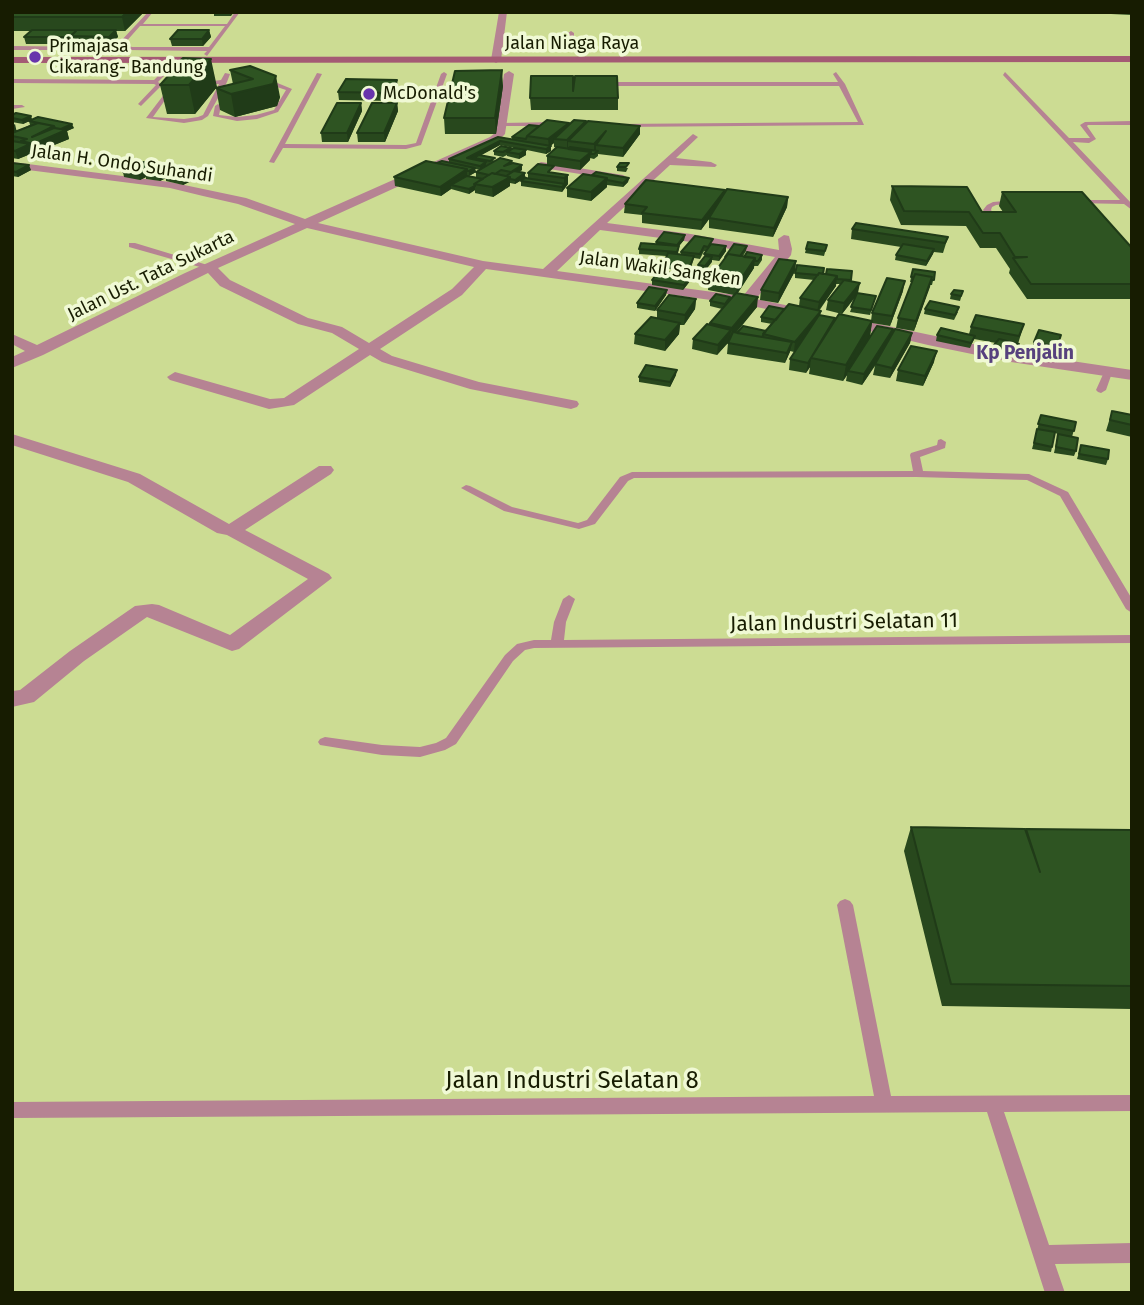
<!DOCTYPE html>
<html>
<head>
<meta charset="utf-8">
<style>
  body { margin:0 }
  #map { position:relative; width:1144px; height:1305px; overflow:hidden; background:#ccdc93; font-family:"Fira Sans",sans-serif }
  canvas { display:block }
  .frame { position:absolute; inset:0; border:14px solid #171c01; pointer-events:none }
</style>
</head>
<body>
<div id="map">
<canvas width="1144" height="1305"></canvas>
<div class="frame"></div>
</div>
<script>
const c = document.querySelector('canvas').getContext('2d');
c.lineJoin = 'round';
function shape(rows) {
  const path = new Path2D();
  for (const r of rows) {
    path.moveTo(r[0], r[1]);
    for (let i = 2; i < r.length; i += 2) path.lineTo(r[i], r[i + 1]);
  }
  return path;
}
function fillPath(path, color) {
  c.fillStyle = color;
  c.fill(path, 'evenodd');
}
function strokePath(path, color, width, dash) {
  c.strokeStyle = color;
  c.lineWidth = width;
  c.lineCap = dash ? 'butt' : 'round';
  c.setLineDash(dash || []);
  c.stroke(path);
}
function drawText(font, color, halo, rows, align = 'center') {
  c.font = font + ' "Fira Sans",sans-serif';
  c.lineWidth = 7;
  c.setLineDash([]);
  c.textBaseline = 'middle';
  c.strokeStyle = halo;
  c.fillStyle = color;
  for (const [text, x, y, turn = 0] of rows) {
    c.save();
    c.translate(x, y);
    c.rotate((+turn || 0) * Math.PI / 180);
    c.textAlign = isNaN(turn) ? turn : align;
    if (halo) c.strokeText(text, 0, 0);
    c.fillText(text, 0, 0);
    c.restore();
  }
}
const lane = shape([
  [148,12,153,12,143,24,227,24,235,12,240,12,207,56,204,54,207,51,128,50,117,54,102,50,12,50,12,46,106,47,119,43,148,12],
  [140,26,225,26,209,47,132,47,124,44,140,26],
  [116,47,123,47,125,48,117,50,110,49,116,47],
  [571,31,574,33,574,50,571,52,568,50,568,33,571,31],
  [444,72,447,74,421,145,406,149,283,148,274,163,269,162,317,73,322,74,285,144,406,145,416,143,441,74,444,72],
  [836,72,845,84,864,125,618,127,616,124,858,122,839,86,601,86,598,84,601,82,838,82,833,74,836,72],
  [1005,72,1069,138,1090,138,1080,125,1085,122,1132,121,1132,125,1088,125,1087,126,1096,139,1089,143,1073,142,1132,204,1132,210,1124,204,1074,203,1073,202,1076,200,1120,200,1003,75,1005,72],
  [161,73,166,74,158,82,162,85,141,106,138,104,156,85,154,84,12,83,12,79,154,80,161,73],
  [225,73,230,74,227,82,208,116,202,120,184,123,146,118,172,84,175,86,153,117,184,119,198,117,203,115,219,84,200,85,197,83,221,80,225,73],
  [275,82,292,89,278,112,257,119,237,121,213,116,215,106,218,104,221,106,219,115,237,117,256,115,274,110,286,90,274,86,259,84,275,82],
  [12,105,22,105,25,107,12,109,12,105],
  [501,123,558,122,561,124,558,126,499,126,501,123],
  [1016,200,1019,202,1018,203,996,205,992,207,991,210,996,217,995,219,989,219,983,210,987,205,993,202,1016,200],
  [129,243,135,243,214,267,207,269,129,247,129,243],
  [1109,367,1113,370,1106,390,1101,393,1098,392,1096,390,1105,370,1109,367],
  [941,439,946,442,945,448,920,457,923,471,1029,474,1068,492,1132,599,1132,613,1126,609,1060,496,1027,480,916,477,634,478,628,481,595,524,579,529,504,511,461,488,466,485,470,486,512,507,578,523,587,520,620,477,632,472,913,471,910,455,911,453,937,445,938,440,941,439],
  [569,595,575,599,566,622,564,640,1132,635,1132,643,534,648,525,650,513,661,456,744,445,750,420,757,382,755,320,745,318,742,320,739,325,737,382,745,420,747,436,743,446,738,505,655,517,644,534,640,551,640,554,622,563,599,569,595],
  [845,899,850,901,853,905,891,1096,1132,1095,1132,1111,1004,1112,1049,1245,1132,1243,1132,1263,1055,1264,1065,1293,1045,1293,987,1112,12,1118,12,1102,874,1096,837,905,840,901,845,899]
]);
const street = shape([
  [499,12,507,12,501,60,496,63,491,60,499,12],
  [509,71,514,74,505,134,498,141,318,223,483,261,543,269,693,134,698,137,676,158,711,162,717,165,715,167,670,165,607,223,691,234,779,250,778,239,784,235,789,236,792,249,791,255,756,299,819,312,819,318,814,319,747,305,486,269,462,295,380,349,392,356,479,382,577,401,579,404,577,407,571,409,470,389,382,362,370,355,294,405,269,409,170,380,167,377,175,372,270,399,284,398,359,349,332,333,298,324,220,286,208,273,43,355,12,368,12,357,25,351,12,344,12,334,37,345,185,273,295,224,238,204,203,196,170,188,12,168,12,162,170,182,246,198,305,219,490,137,495,133,504,74,509,71],
  [307,228,474,267,452,289,369,343,342,327,308,318,230,280,218,268,307,228],
  [600,230,691,242,775,257,743,296,557,271,600,230],
  [541,162,623,175,629,178,623,181,537,167,535,165,541,162],
  [845,317,1011,352,1132,370,1132,380,1011,362,928,345,840,324,838,321,845,317],
  [12,434,140,474,229,524,319,466,331,466,334,470,331,474,245,530,329,574,332,578,239,649,232,651,147,617,84,661,34,702,12,707,12,691,20,690,70,651,135,606,152,604,159,605,230,635,308,579,227,535,217,533,128,482,12,445,12,434]
]);
const secondary = shape([
  [1132,56,1132,62,12,63,12,57,1132,56]
]);
const wall = shape([
  [12,12,144,12,125,31,116,31,118,37,110,44,73,44,73,42,71,44,26,44,24,37,31,31,12,31],
  [214,12,234,12,231,16,214,16],
  [1108,12,1132,12,1132,15,1111,14],
  [209,30,211,37,203,46,172,46,170,39],
  [183,58,217,87,233,84,230,70,250,66,280,97,277,106,235,117,220,110,216,88,195,114,167,114,160,85,178,66,177,63],
  [503,86,496,134,445,134,444,118],
  [398,88,392,101,339,100,338,92],
  [573,91,618,98,618,110,531,110,530,98],
  [361,103,362,111,348,142,322,142,321,133],
  [397,103,398,111,385,142,358,142,357,133],
  [12,115,31,116,32,120,74,128,67,131,69,139,37,152,32,151,33,153,18,159,12,158,12,124,17,131,30,125,29,121,23,124,12,122],
  [586,121,586,123,640,126,640,134,623,157,598,154,598,156,594,159,590,158,590,160,580,170,547,165,547,156,557,148,554,147,554,143,550,146,551,151,546,154,522,149,526,150,526,155,519,159,507,156,507,155,503,157,494,155,494,151,511,150,514,148,500,145,481,155,495,161,513,164,522,170,518,172,528,178,528,173,554,173,568,175,568,184,562,192,521,186,521,181,525,178,515,184,510,183,510,186,493,197,475,193,475,190,469,194,451,189,441,196,395,186,394,177,437,163,449,162,449,159,498,137,512,139,512,137,539,126,569,125],
  [475,169,480,170,476,172,476,177,469,176,476,172],
  [12,163,31,170,18,177,12,176],
  [151,165,175,172,196,174,197,178,183,185,166,181,166,178,160,181,146,179,146,177,140,180,124,177,123,172],
  [617,167,628,168,626,172,617,171],
  [592,175,629,178,628,182,623,187,607,185,607,187,591,201,567,197,567,188],
  [892,186,982,212,1003,212,999,206,1002,192,1132,248,1132,299,1027,299,1009,273,1010,269,996,248,980,248,966,226,901,225,890,200],
  [724,193,788,197,787,207,773,237,709,228,709,219,701,230,642,223,642,215,624,213,625,204],
  [852,229,948,237,943,253,934,252,926,266,895,260,896,255,901,247,851,239],
  [685,235,684,240,679,246,678,254,681,254,681,252,713,244,726,246,726,251,719,261,712,260,705,271,698,270,698,265,704,257,706,251,704,251,700,259,694,258,690,271,669,269,668,273,690,281,683,290,652,285,652,280,655,276,639,273,639,268,664,265,666,256,639,254,639,249,656,244,656,242],
  [827,245,824,256,805,253,806,249],
  [747,246,746,251,743,256,762,255,762,260,758,266,754,266,754,268,738,293,757,307,736,333,766,331,772,324,761,322,761,317,784,309,799,306,800,298,814,280,795,278,795,273,823,274,851,281,858,293,876,296,870,315,850,312,856,296,842,314,826,310,828,300,840,284,836,284,836,286,819,311,821,311,820,315,835,321,871,321,872,313,903,291,890,326,872,323,870,336,864,346,893,329,892,334,912,333,910,343,890,378,873,375,875,366,862,385,846,381,847,375,843,381,809,374,810,367,806,373,789,370,790,359,799,346,794,352,790,351,785,363,727,354,728,343,717,355,692,349,693,339,709,325,710,323,722,309,710,306,710,301,730,297,730,300,734,295,708,290,709,280],
  [796,261,795,271,778,303,760,300,761,290],
  [913,269,935,272,932,285,930,285,914,331,896,328,898,318,912,282,910,282],
  [667,290,666,295,655,311,637,308,637,303],
  [963,291,960,301,950,299,951,294],
  [696,299,695,309,684,325,680,325,679,334,665,351,634,344,635,334,657,319,657,310],
  [925,309,958,312,954,320,924,314],
  [1024,324,1018,344,1018,349,1014,356,993,351,996,343,974,339,970,348,936,341,937,335,969,334,971,327],
  [1061,335,1055,352,1032,348,1034,342],
  [934,362,923,386,896,381,898,370],
  [676,375,670,387,639,382,639,377],
  [1112,411,1132,415,1132,437,1106,431],
  [1041,415,1076,422,1072,437,1076,451,1074,456,1054,453,1058,434,1061,435,1055,433,1051,452,1032,449],
  [1081,445,1108,459,1106,465,1077,459],
  [911,827,1025,831,1026,829,1132,830,1132,1009,942,1006,904,851]
]);
const shadedWall = shape([
  [127,12,144,12,125,31,122,17],
  [116,30,118,37,110,44,109,37],
  [209,30,211,37,203,46,202,39],
  [76,31,71,36,73,42,71,44,69,37],
  [211,59,217,87,195,114,189,85],
  [502,70,503,86,496,134,495,118],
  [276,76,280,97,277,106,235,117,231,94],
  [397,80,398,88,392,101,391,93],
  [361,103,362,111,348,142,347,133],
  [397,103,398,111,385,142,384,133],
  [31,116,32,120,23,124,22,120],
  [586,121,586,130,568,141,568,147,567,149,567,140],
  [569,123,569,132,554,139,554,143,549,147,548,139],
  [15,124,17,133,12,135,12,126],
  [72,124,74,128,67,131,69,139,37,152,32,137,54,126,60,129],
  [640,126,640,134,623,157,623,148],
  [606,131,596,145,596,150,594,153,594,144],
  [500,141,500,145,476,158,474,158,474,159,467,163,467,158],
  [30,144,33,153,18,159,15,151],
  [551,146,551,151,546,154,546,149],
  [526,150,526,155,519,159,519,154],
  [591,152,590,160,580,170,580,161],
  [486,162,486,167,480,170,480,166],
  [29,165,31,170,18,177,16,172],
  [522,165,522,170,511,177,511,172],
  [174,168,175,173,165,176,166,178,160,181,159,176],
  [475,168,476,172,469,176,469,171],
  [152,169,145,174,146,177,140,180,139,175],
  [467,169,467,178,451,185,451,189,441,196,440,187],
  [525,173,525,178,515,184,515,180],
  [196,174,197,178,183,185,182,180],
  [568,175,568,184,562,192,562,187,564,185,564,178],
  [510,177,510,186,493,197,492,187],
  [607,178,607,187,591,201,591,192],
  [629,178,628,182,623,187,623,183],
  [475,186,475,190,469,194,469,189],
  [725,190,724,199,701,230,702,220],
  [788,197,787,207,773,237,774,228],
  [685,235,684,240,679,246,677,257,677,245],
  [726,246,726,251,719,261,719,256],
  [934,249,933,254,926,266,927,261],
  [712,257,712,262,705,271,705,266],
  [755,258,754,268,736,295,737,285],
  [796,261,795,271,778,303,779,293],
  [690,276,690,281,683,290,684,285],
  [837,276,836,286,817,312,819,302],
  [932,277,930,287,914,331,916,321],
  [905,281,903,291,890,326,892,316],
  [860,283,858,293,842,314,844,303],
  [667,290,666,295,655,311,655,306],
  [758,297,757,307,731,338,732,328],
  [696,299,695,309,684,325,685,315],
  [821,311,819,321,794,352,795,342],
  [835,318,834,328,811,358,810,367,806,373,808,363],
  [872,321,870,336,849,371,848,371,847,375,843,381,846,365],
  [680,323,679,334,665,351,665,340],
  [893,329,891,340,862,385,864,374],
  [731,330,730,340,717,355,718,345],
  [912,333,910,343,890,378,892,368],
  [792,342,790,352,785,363,787,353],
  [937,351,934,362,923,386,925,376],
  [677,370,676,375,670,387,670,382]
]);
const building = shape([
  [12,12,127,12,122,17,12,17,12,12],
  [32,30,116,30,109,37,71,36,76,31,69,37,24,37,32,30],
  [178,30,209,30,202,39,170,39,178,30],
  [183,58,211,59,189,85,160,85,180,63,177,63,183,58],
  [250,66,276,76,273,84,231,94,216,88,253,79,230,70,250,66],
  [502,70,495,118,444,118,455,71,502,70],
  [531,76,573,76,573,91,575,76,617,76,618,98,530,98,531,76],
  [346,79,397,80,391,93,338,92,346,79],
  [337,103,361,103,347,133,321,133,337,103],
  [372,103,397,103,384,133,357,133,372,103],
  [16,113,31,116,22,120,12,118,12,115,16,113],
  [38,117,72,124,61,129,55,128,54,126,29,121,38,117],
  [547,120,569,123,548,139,527,136,547,120],
  [574,120,586,121,567,140,554,139,574,120],
  [588,121,640,126,623,148,596,145,606,131,594,144,568,141,588,121],
  [38,123,54,126,32,137,54,128,66,130,34,144,21,141,27,139,12,136,12,133,38,123],
  [529,125,539,126,527,136,526,139,512,137,529,125],
  [498,137,551,146,546,149,500,141,467,158,486,162,480,166,449,159,498,137],
  [12,141,30,144,15,151,12,150,12,141],
  [501,146,511,148,503,152,494,151,501,146],
  [557,147,591,152,580,161,547,156,557,147],
  [570,147,598,151,594,154,590,154,591,152,568,149,570,147],
  [514,148,526,150,519,154,507,152,514,148],
  [479,155,495,158,490,161,474,158,479,155],
  [500,158,512,161,504,166,513,163,522,165,511,172,501,170,495,174,492,173,489,175,476,172,500,158],
  [426,161,467,169,440,187,394,177,426,161],
  [442,161,475,168,469,171,467,171,467,169,437,163,442,161],
  [143,162,151,164,145,168,150,165,174,168,159,176,145,174,152,169,139,175,123,172,143,162],
  [12,163,29,165,16,172,12,171,12,163],
  [620,163,629,163,626,167,617,167,620,163],
  [538,164,554,166,548,172,568,175,564,178,528,173,538,164],
  [179,170,196,174,182,180,165,176,179,170],
  [514,171,525,173,515,180,510,179,510,177,506,176,514,171],
  [596,172,629,178,623,183,607,180,607,178,592,175,596,172],
  [492,173,510,177,492,187,474,184,492,173],
  [583,174,607,178,591,192,567,188,583,174],
  [467,176,483,179,474,184,475,186,469,189,451,185,467,176],
  [525,178,565,184,562,187,521,181,525,178],
  [646,180,725,190,702,220,642,213,647,207,625,204,646,180],
  [892,186,967,187,982,212,1016,212,1002,192,1082,192,1132,248,1132,284,1031,284,1013,258,1027,257,1015,257,1000,233,983,233,969,212,904,211,892,186],
  [727,189,788,197,774,228,709,218,727,189],
  [856,223,948,237,945,243,852,229,856,223],
  [664,232,685,235,677,245,656,242,664,232],
  [695,236,713,239,708,247,704,246,700,254,681,252,695,236],
  [808,242,827,245,825,251,806,249,808,242],
  [641,243,679,246,677,252,639,249,641,243],
  [711,244,726,246,719,256,704,254,711,244],
  [734,244,747,246,740,256,728,254,725,257,734,244],
  [903,244,934,249,927,261,896,255,903,244],
  [747,252,762,255,758,261,755,261,755,258,744,257,747,252],
  [668,253,694,256,690,266,664,263,668,253],
  [728,254,755,258,737,285,709,280,728,254],
  [705,256,712,257,705,266,698,265,705,256],
  [779,259,796,261,779,293,761,290,779,259],
  [644,262,669,266,665,272,690,276,684,285,652,280,659,271,639,268,644,262],
  [797,265,824,268,823,274,819,273,818,275,795,273,797,265],
  [827,269,852,271,851,280,837,279,837,276,826,274,827,269],
  [913,269,935,272,934,280,931,280,932,277,915,274,914,277,911,277,913,269],
  [819,273,837,276,819,302,800,298,819,273],
  [915,274,932,277,916,321,898,318,915,274],
  [887,278,905,281,892,316,872,313,887,278],
  [844,280,860,283,844,303,828,300,844,280],
  [649,287,667,290,655,306,637,303,649,287],
  [954,290,963,291,961,296,951,294,954,290],
  [736,293,758,297,732,328,710,323,736,293],
  [857,293,876,296,871,310,851,307,857,293],
  [716,294,730,297,725,304,710,301,716,294],
  [669,295,696,299,685,315,657,310,669,295],
  [930,301,959,307,955,315,925,309,930,301],
  [789,304,821,311,795,342,763,334,789,304],
  [769,306,784,309,776,320,761,317,769,306],
  [839,314,872,321,846,365,811,358,839,314],
  [819,315,835,318,808,363,790,359,819,315],
  [976,315,1024,324,1019,336,971,327,976,315],
  [651,317,680,323,665,340,635,334,651,317],
  [707,324,731,330,718,345,693,339,707,324],
  [743,326,766,331,762,337,737,333,743,326],
  [877,326,893,329,864,374,848,371,877,326],
  [941,328,975,336,971,343,937,335,941,328],
  [895,329,912,333,892,368,875,364,895,329],
  [1039,330,1061,335,1057,347,1034,342,1039,330],
  [733,332,792,342,787,353,728,343,733,332],
  [999,339,1019,344,1015,350,994,345,999,339],
  [911,346,937,351,925,376,898,370,911,346],
  [646,365,677,370,670,382,639,377,646,365],
  [1112,411,1132,415,1132,425,1110,420,1112,411],
  [1041,415,1076,422,1074,431,1038,424,1041,415],
  [1037,429,1055,432,1052,447,1034,443,1037,429],
  [1058,434,1078,438,1076,451,1056,447,1058,434],
  [1081,445,1109,450,1108,459,1079,454,1081,445],
  [911,827,1025,829,1040,872,1026,829,1132,830,1132,986,951,984,911,827]
]);
const markers = [
  [35,57,7,"#6835ac"],
  [369,94,7,"#6835ac"]
];
const farStreetnames = [
  ["Jalan Niaga Raya",572,44],
  ["Jalan H. Ondo Suhandi",122,164,8],
  ["Jalan Wakil Sangken",660,269,8],
  ["Jalan Ust. Tata Sukarta",151,276,-26]
];
const farPoinames = [
  ["Primajasa",49,47],
  ["Cikarang- Bandung",49,68],
  ["McDonald's",383,94]
];
const farNeighbourhoodnames = [
  ["Kp Penjalin",1025,354]
];
const streetNames = [
  ["Jalan Industri Selatan 11",844,623,-1]
];
const nearStreetnames = [
  ["Jalan Industri Selatan 8",572,1081]
];
fillPath(lane, '#b68393');
fillPath(street, '#b68393');
fillPath(secondary, '#a45a74');
fillPath(wall, '#28481d');
fillPath(shadedWall, '#203b18');
fillPath(building, '#2e5422');
strokePath(building, '#203b18', 2);
for (const [x, y, r, color] of markers) {
  const dot = new Path2D();
  dot.arc(x, y, r, 0, 2 * Math.PI);
  c.fillStyle = color;
  c.fill(dot);
  strokePath(dot, '#f0f9d5', 2.5);
}
drawText('18px', '#171c01', '#f0f9d5', farStreetnames);
drawText('18px', '#171c01', '#f0f9d5', farPoinames, 'left');
drawText('bold 19px', '#57417e', '#f0f9d5', farNeighbourhoodnames);
drawText('21px', '#171c01', '#f0f9d5', streetNames);
drawText('24px', '#171c01', '#f0f9d5', nearStreetnames);
</script>
</body>
</html>
